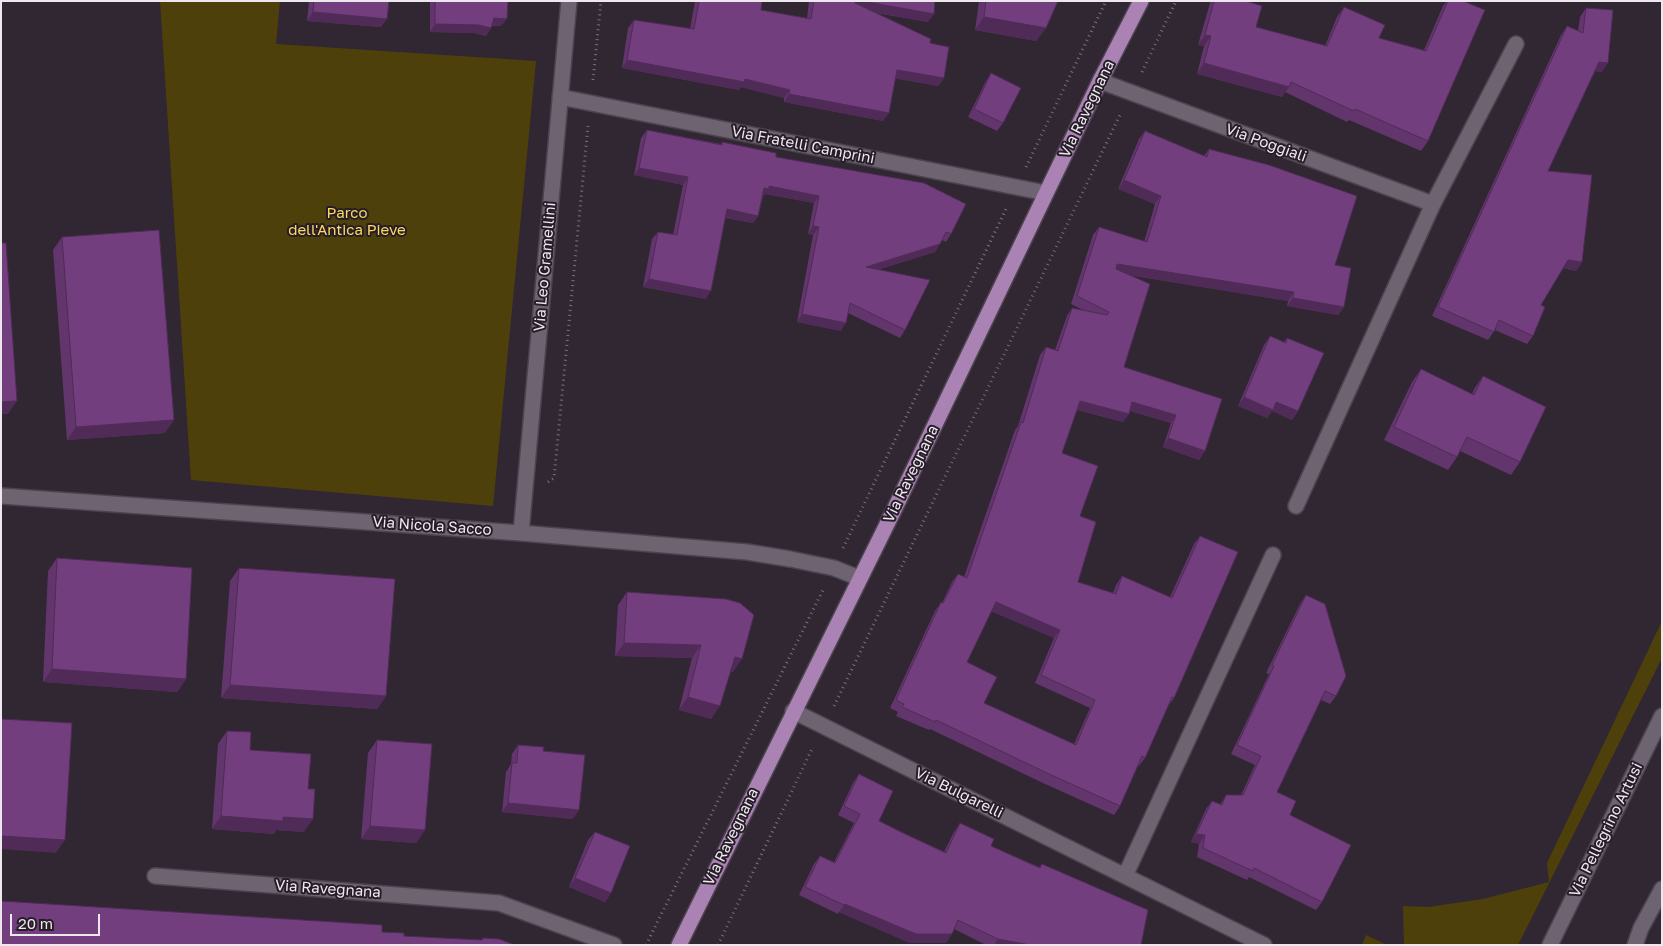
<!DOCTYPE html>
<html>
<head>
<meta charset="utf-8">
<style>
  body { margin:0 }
  #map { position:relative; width:1663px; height:946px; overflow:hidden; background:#302733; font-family:"Golos Text",sans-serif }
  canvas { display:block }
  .frame { position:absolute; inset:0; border:2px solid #ede7ee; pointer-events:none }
  .scale { position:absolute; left:10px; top:914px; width:90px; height:22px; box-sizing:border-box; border:2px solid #ede7ee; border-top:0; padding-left:6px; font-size:15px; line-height:18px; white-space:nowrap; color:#ede7ee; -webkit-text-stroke:4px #271d29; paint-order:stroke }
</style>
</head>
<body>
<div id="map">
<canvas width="1663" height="946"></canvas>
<div class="frame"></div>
<div class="scale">20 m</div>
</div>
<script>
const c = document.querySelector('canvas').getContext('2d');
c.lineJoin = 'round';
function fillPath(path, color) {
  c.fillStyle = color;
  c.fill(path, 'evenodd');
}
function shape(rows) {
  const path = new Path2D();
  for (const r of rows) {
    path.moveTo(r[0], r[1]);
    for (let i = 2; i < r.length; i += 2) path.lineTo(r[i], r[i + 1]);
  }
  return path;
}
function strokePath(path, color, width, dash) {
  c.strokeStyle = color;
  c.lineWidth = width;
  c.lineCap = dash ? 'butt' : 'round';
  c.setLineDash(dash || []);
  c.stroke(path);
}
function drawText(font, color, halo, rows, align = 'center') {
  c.font = font + ' "Golos Text",sans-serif';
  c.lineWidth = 4;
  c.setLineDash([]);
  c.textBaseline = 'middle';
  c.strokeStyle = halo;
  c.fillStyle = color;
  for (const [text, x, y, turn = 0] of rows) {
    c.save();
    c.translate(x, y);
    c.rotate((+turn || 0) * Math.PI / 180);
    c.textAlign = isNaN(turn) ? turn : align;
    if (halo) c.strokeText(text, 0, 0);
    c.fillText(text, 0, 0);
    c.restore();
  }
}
const green = shape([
  [160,1,280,1,276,44,536,61,493,506,191,480],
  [1662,621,1662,658,1518,945,1404,945,1403,906,1428,907,1483,899,1549,882,1547,863],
  [1366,935,1387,945,1362,945]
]);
const path = shape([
  [1142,72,1176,1],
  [593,80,601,1],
  [1026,167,1106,1],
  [548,482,554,478,588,126],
  [843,548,1006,209],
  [834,706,1121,113],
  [646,945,823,590],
  [718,945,813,747]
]);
const lane = shape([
  [155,876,499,903,614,945]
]);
const street = shape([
  [1100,81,1433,204,1296,506],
  [560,97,1046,193],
  [1433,204,1516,44],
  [1,496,521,533,747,552,790,559,834,568,859,578],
  [521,533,569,1],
  [793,711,1264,945],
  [1125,876,1273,555],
  [1550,945,1662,716],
  [1635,945,1641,928,1662,889]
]);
const primary = shape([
  [679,945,894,510,1100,81,1141,1]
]);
const wall = shape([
  [309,1,389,1,381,27,307,21],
  [430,1,508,1,501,26,492,26,486,36,474,33,430,32],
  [695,1,762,1,761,10,807,18,809,1,935,1,928,22,876,13,930,43,944,78,938,86,895,78,883,121,784,102,784,98,741,87,739,90,622,68,628,28,634,20,690,29],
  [979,1,1058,1,1046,28,1036,41,975,30],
  [1211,1,1246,1,1256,27,1325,46,1337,17,1344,7,1379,38,1424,50,1443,6,1447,1,1463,1,1428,141,1421,151,1349,120,1347,122,1285,92,1282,97,1197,74,1204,46,1198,45,1210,3],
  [1586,8,1602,72,1595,71,1548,171,1582,262,1576,271,1562,268,1541,305,1533,336,1527,344,1495,330,1488,340,1432,316,1561,35,1567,26,1578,31,1580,17],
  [991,73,1003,123,997,131,968,117,986,81],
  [647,130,721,144,722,142,776,157,951,234,946,242,942,240,935,252,877,270,905,330,900,338,848,313,841,331,797,322,813,235,808,234,814,203,765,194,763,197,758,216,753,223,725,218,706,299,643,287,652,239,658,232,673,235,683,185,634,175,641,138],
  [1145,131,1204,156,1209,149,1335,265,1344,307,1338,315,1287,306,1288,301,1128,275,1124,367,1222,399,1205,451,1199,460,1163,447,1171,423,1130,411,1129,414,1123,422,1077,410,1062,453,1080,516,1078,582,1113,593,1116,585,1122,576,1170,597,1194,544,1200,536,1174,698,1169,705,1145,758,1139,766,1138,766,1120,806,1114,815,1043,783,930,729,929,730,896,716,898,712,890,708,935,611,941,602,942,603,952,582,958,574,964,577,1015,430,1018,426,1040,355,1046,347,1055,350,1067,316,1072,308,1083,310,1071,304,1093,235,1099,227,1144,242,1155,204,1118,189,1139,139],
  [991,611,1054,638,1035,683,1090,708,1074,744,984,703,967,662],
  [62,237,165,433,67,440,53,250],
  [1270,336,1284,342,1287,338,1298,411,1292,420,1272,411,1267,418,1238,406,1264,345],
  [1421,369,1472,394,1474,389,1483,376,1520,462,1511,475,1460,451,1457,457,1448,470,1384,440,1412,382],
  [57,558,186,679,177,692,43,682,48,571],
  [239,568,386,696,377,709,221,698,230,581],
  [627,592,754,615,733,672,731,671,711,719,679,710,692,658,615,656,618,605],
  [1306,595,1336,696,1330,704,1321,700,1277,792,1290,815,1322,902,1316,910,1249,877,1247,880,1197,857,1199,844,1191,842,1206,809,1212,801,1220,805,1226,795,1241,795,1255,765,1231,754,1269,674,1266,673,1300,604],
  [227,731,250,750,304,832,276,830,274,834,212,829,218,744],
  [377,740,425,830,416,843,361,839,368,753],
  [518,745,543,751,573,819,502,812,506,772,511,764,512,754],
  [859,774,879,821,944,852,954,832,960,823,991,846,1039,867,1042,864,1141,945,986,945,954,929,946,943,910,943,839,912,838,914,799,895,814,864,820,856,834,862,854,823,838,815,853,783],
  [595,832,611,893,605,902,569,887,588,840]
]);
const shadedWall = shape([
  [855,1,862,1,934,14,928,22,850,8],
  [313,12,387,19,381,27,307,21],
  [984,17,1046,28,1036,41,975,30],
  [494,18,507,19,501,26,489,25],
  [435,24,479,25,491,28,486,36,474,33,430,32],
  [1205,35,1211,36,1204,46,1198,45],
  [627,60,745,79,790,90,784,98,741,87,739,90,622,68],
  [1599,62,1608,63,1602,72,1593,71],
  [1204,63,1289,87,1282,97,1197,74],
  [897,70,944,78,938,86,891,78],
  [789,94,889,113,883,121,784,102],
  [639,168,688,177,683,185,634,175],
  [1124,180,1161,196,1155,204,1118,189],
  [769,186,819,196,814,203,765,194,763,197,759,196,764,188],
  [727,209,758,216,753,223,721,217],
  [813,226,819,227,813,235,808,234],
  [940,244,935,252,860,275,866,267],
  [1568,260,1582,262,1576,271,1561,268],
  [1117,264,1294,292,1288,301,1111,272],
  [649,279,711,291,706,299,643,287],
  [1293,298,1344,307,1338,315,1287,306],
  [802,314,846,323,841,331,797,322],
  [1244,397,1276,402,1298,411,1292,420,1272,411,1267,418,1238,406],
  [17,401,8,414,1,414,1,402],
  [1080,401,1129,414,1123,422,1075,409],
  [1132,402,1176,415,1171,423,1127,410],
  [174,420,165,433,67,440,76,427],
  [1168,438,1205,451,1199,460,1163,447],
  [996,602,1060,630,1054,638,990,611],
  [624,643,701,645,692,658,615,656],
  [735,657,742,659,733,672,726,670],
  [52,669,186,679,177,692,43,682],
  [230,685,386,696,377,709,221,698],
  [688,697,720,706,711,719,679,710],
  [508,803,579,810,573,819,502,812],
  [221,816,283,817,313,819,304,832,276,830,274,834,212,829],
  [370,826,425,830,416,843,361,839],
  [1196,834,1205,835,1199,844,1191,842],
  [1,836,65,840,56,853,1,849],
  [575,878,611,893,605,902,569,887],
  [845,904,952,934,946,943,910,943,839,912],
  [998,939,1030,945,994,945]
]);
const building = shape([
  [314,1,389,1,387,19,313,12,314,1],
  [435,1,508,1,507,19,494,18,491,28,479,25,435,24,435,1],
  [699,1,762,1,761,10,811,19,814,1,855,1,855,3,931,39,930,43,949,47,944,78,897,70,889,113,789,94,790,90,745,79,744,82,627,60,634,20,694,29,699,1],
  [862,1,935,1,934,14,862,1],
  [986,1,1058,1,1046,28,984,17,986,1],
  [1214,1,1246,1,1262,6,1256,27,1327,46,1344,7,1385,25,1379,38,1426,51,1448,1,1463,1,1485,10,1428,141,1355,109,1354,111,1291,82,1289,87,1204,63,1211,36,1205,35,1214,1],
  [1586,8,1613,10,1608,63,1599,62,1548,171,1592,175,1582,262,1568,260,1541,305,1545,307,1533,336,1499,320,1494,332,1438,307,1567,26,1583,33,1586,8],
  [991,73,1021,88,1003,123,974,109,991,73],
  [647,130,722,145,722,142,776,153,776,157,924,183,966,204,951,234,946,232,940,244,866,267,930,280,905,330,850,303,846,323,802,314,819,227,813,226,819,196,769,186,769,189,764,188,758,216,727,209,711,291,649,279,658,232,677,235,688,177,639,168,647,130],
  [1145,131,1207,157,1209,149,1220,152,1269,165,1357,196,1335,265,1351,268,1344,307,1293,298,1294,292,1117,264,1116,269,1150,284,1124,367,1222,399,1205,451,1168,438,1176,415,1132,402,1129,414,1080,401,1062,453,1098,466,1080,516,1096,522,1078,582,1116,594,1122,576,1172,598,1200,536,1238,552,1174,698,1172,697,1145,758,1142,756,1120,806,1049,774,936,720,935,722,902,707,904,704,896,700,941,602,943,603,958,574,967,578,1021,422,1023,423,1046,347,1058,351,1072,308,1107,315,1109,312,1077,296,1099,227,1147,242,1161,196,1124,180,1145,131],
  [996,602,1060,630,1041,675,1095,700,1076,745,984,703,997,677,967,662,996,602],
  [159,230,174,420,76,427,62,237,159,230],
  [1,243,6,243,17,401,1,402,1,243],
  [1270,336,1286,343,1287,338,1324,353,1298,411,1276,402,1273,410,1244,397,1270,336],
  [1421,369,1474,395,1483,376,1546,407,1520,462,1467,437,1457,457,1394,427,1421,369],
  [57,558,192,568,186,679,52,669,57,558],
  [239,568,395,579,386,696,230,685,239,568],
  [627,592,726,599,740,603,754,615,742,659,735,657,720,706,688,697,701,645,624,643,627,592],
  [1306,595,1325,604,1346,676,1336,696,1325,691,1277,792,1296,801,1290,815,1351,845,1322,902,1254,868,1253,871,1203,848,1205,835,1196,834,1212,801,1222,805,1226,795,1243,795,1261,756,1237,745,1274,666,1272,665,1306,595],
  [1,719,72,723,65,840,1,836,1,719],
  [227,731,251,732,250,750,311,754,308,789,315,789,313,819,283,817,283,821,221,816,227,731],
  [377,740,432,744,425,830,370,826,377,740],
  [518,745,544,747,543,751,585,755,579,810,508,803,512,763,517,763,518,745],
  [859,774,893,791,879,821,903,833,946,853,960,823,994,839,991,846,1040,868,1042,864,1148,910,1141,945,1030,945,998,939,958,920,952,934,916,934,845,904,844,905,805,887,820,856,835,863,860,814,844,806,859,774],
  [595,832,630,846,611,893,575,878,595,832],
  [1,901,382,925,382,932,404,933,404,936,482,940,483,938,499,939,515,945,1,945,1,901]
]);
const streetNames = [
  ["Via Ravegnana",1087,109,-64],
  ["Via Poggiali",1266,143,20],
  ["Via Fratelli Camprini",803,145,11],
  ["Via Leo Gramellini",545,267,-85],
  ["Via Ravegnana",911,474,-64],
  ["Via Nicola Sacco",432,526,4],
  ["Via Bulgarelli",959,793,26],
  ["Via Pellegrino Artusi",1606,830,-64],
  ["Via Ravegnana",731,837,-64],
  ["Via Ravegnana",328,889,4]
];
const parkNames = [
  ["Parco",347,213],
  ["dell'Antica Pieve",347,230]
];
fillPath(green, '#4e400b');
strokePath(lane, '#4b434d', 18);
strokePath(street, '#4b434d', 18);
strokePath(primary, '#4b434d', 18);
strokePath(path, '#79727c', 3, [1, 4]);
strokePath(lane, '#6e6370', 15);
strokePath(street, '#6e6370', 15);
strokePath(primary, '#ab82b4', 15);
fillPath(wall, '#62356c');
fillPath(shadedWall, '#502b58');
fillPath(building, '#723e7d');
strokePath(building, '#502b58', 1);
drawText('15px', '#ede7ee', '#271d29', streetNames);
drawText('15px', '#fcd95f', '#271d29', parkNames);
</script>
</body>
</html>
